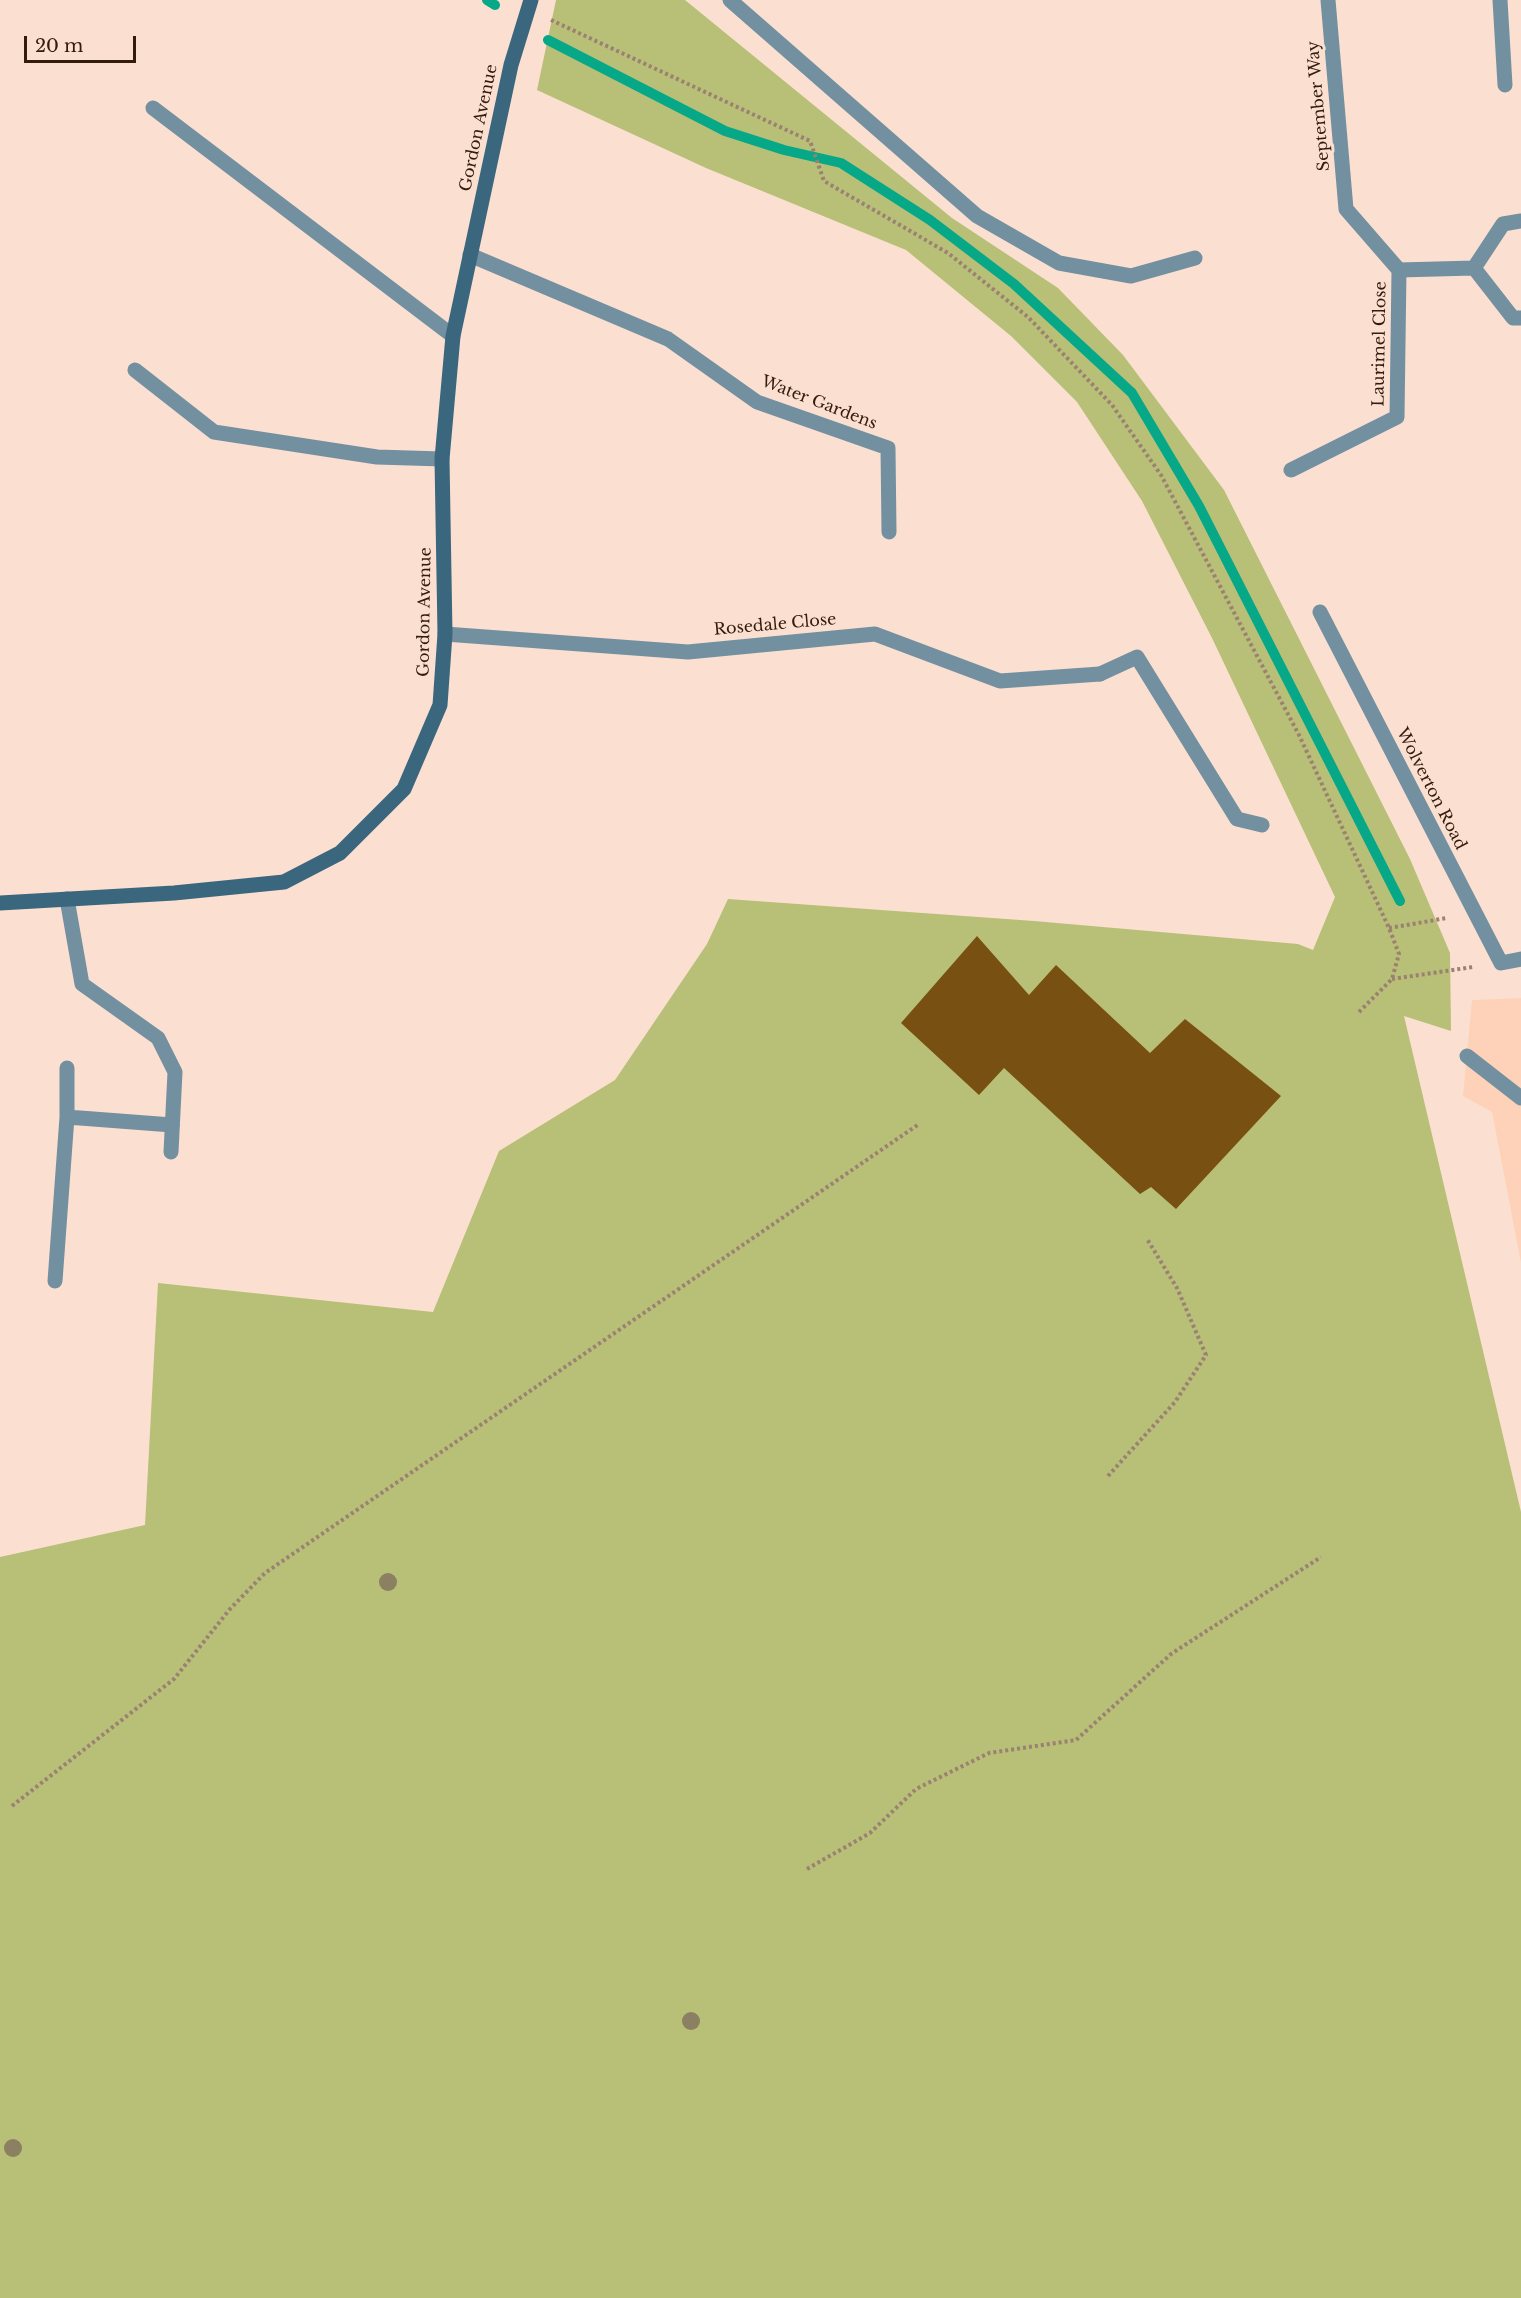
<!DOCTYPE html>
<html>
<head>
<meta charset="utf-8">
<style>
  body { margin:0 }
  #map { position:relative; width:1521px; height:2298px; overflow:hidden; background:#fbe0d1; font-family:"Libre Baskerville",serif }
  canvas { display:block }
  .scale { position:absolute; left:24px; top:36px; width:112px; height:27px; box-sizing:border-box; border:3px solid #341c0d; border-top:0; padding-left:8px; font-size:18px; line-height:21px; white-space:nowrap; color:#341c0d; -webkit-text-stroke:4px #fbe0d1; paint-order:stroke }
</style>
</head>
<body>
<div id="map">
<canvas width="1521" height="2298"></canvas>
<div class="scale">20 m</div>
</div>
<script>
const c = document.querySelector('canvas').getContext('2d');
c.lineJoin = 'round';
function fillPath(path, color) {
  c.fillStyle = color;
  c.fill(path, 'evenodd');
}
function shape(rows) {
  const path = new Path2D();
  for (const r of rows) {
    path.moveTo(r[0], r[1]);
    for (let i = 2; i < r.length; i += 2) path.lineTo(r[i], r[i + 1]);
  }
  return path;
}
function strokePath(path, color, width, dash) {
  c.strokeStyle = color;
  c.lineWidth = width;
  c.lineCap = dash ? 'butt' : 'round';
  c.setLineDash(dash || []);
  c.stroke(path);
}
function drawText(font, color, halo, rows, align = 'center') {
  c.font = font + ' "Libre Baskerville",serif';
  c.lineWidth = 6;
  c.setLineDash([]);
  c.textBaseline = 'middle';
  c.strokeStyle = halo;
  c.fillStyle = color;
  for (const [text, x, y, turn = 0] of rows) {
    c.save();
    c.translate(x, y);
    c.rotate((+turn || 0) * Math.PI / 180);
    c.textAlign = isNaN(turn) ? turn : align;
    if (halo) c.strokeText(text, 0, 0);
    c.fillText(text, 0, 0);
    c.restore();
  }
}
const built = shape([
  [1521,998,1521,1263,1492,1112,1463,1096,1472,1000]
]);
const green = shape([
  [556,0,685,0,952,218,1058,288,1123,355,1224,490,1410,859,1450,953,1451,1031,1404,1016,1521,1512,1521,2298,0,2298,0,1557,145,1525,158,1283,433,1312,499,1151,615,1080,707,944,728,899,1034,921,1298,944,1313,950,1335,897,1212,638,1142,501,1077,402,1011,336,906,250,706,168,537,90]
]);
const stream = shape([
  [487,0,495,5],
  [548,40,725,131,784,150,841,163,930,220,1014,284,1132,393,1199,506,1400,901]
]);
const building = shape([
  [977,936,1029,995,1056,965,1150,1053,1185,1019,1281,1096,1176,1209,1151,1187,1140,1194,1004,1068,979,1095,901,1023]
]);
const path = shape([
  [551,20,810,141,824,181,948,253,1028,317,1112,405,1161,475,1299,735,1389,928,1399,954,1392,979,1359,1012],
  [1389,928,1447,918],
  [1392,979,1473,967],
  [1108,1476,1175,1402,1206,1355,1177,1288,1147,1239],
  [12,1806,174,1679,230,1609,265,1573,919,1124],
  [807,1869,870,1833,916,1789,989,1753,1076,1740,1171,1654,1321,1557]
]);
const lane = shape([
  [1500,0,1505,85],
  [1474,268,1513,318,1521,318],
  [1399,270,1474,268,1503,224,1521,221],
  [1100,674,1137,657,1237,819,1262,825],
  [1467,1056,1521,1098],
  [67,1117,172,1125],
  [55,1281,67,1117,67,1068]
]);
const street = shape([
  [730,0,977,216,1059,263,1131,276,1195,258],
  [153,108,453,336],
  [470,255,668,339,757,402,888,448,889,532],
  [135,370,214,432,377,457,442,459],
  [1291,470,1397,417,1399,270,1346,209,1328,0],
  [1320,612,1501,963,1521,959],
  [445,634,688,652,875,634,1000,681,1100,674],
  [67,899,82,984,158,1038,175,1072,171,1152]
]);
const secondary = shape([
  [0,903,174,893,284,882,340,853,404,789,440,705,445,634,442,459,453,336,511,65,531,0]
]);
const trees = [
  [388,1582],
  [691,2021],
  [13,2148]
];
const streetNames = [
  ["September Way",1319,106,-95],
  ["Gordon Avenue",479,128,-78],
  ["Laurimel Close",1380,344,-89],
  ["Water Gardens",819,403,21],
  ["Gordon Avenue",425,612,-89],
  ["Rosedale Close",775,625,-5],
  ["Wolverton Road",1431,789,63]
];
fillPath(built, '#fed2b8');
fillPath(green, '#b8bf77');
strokePath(stream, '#06a888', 10);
fillPath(building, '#785012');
strokePath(path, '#9b8172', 4, [3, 3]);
strokePath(lane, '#7390a0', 15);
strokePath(street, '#7390a0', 15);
strokePath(secondary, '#3a667e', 15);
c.fillStyle = '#8b8061';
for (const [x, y] of trees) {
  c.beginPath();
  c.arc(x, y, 9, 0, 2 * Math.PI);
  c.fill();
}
drawText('16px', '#341c0d', '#fbe0d1', streetNames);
</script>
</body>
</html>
